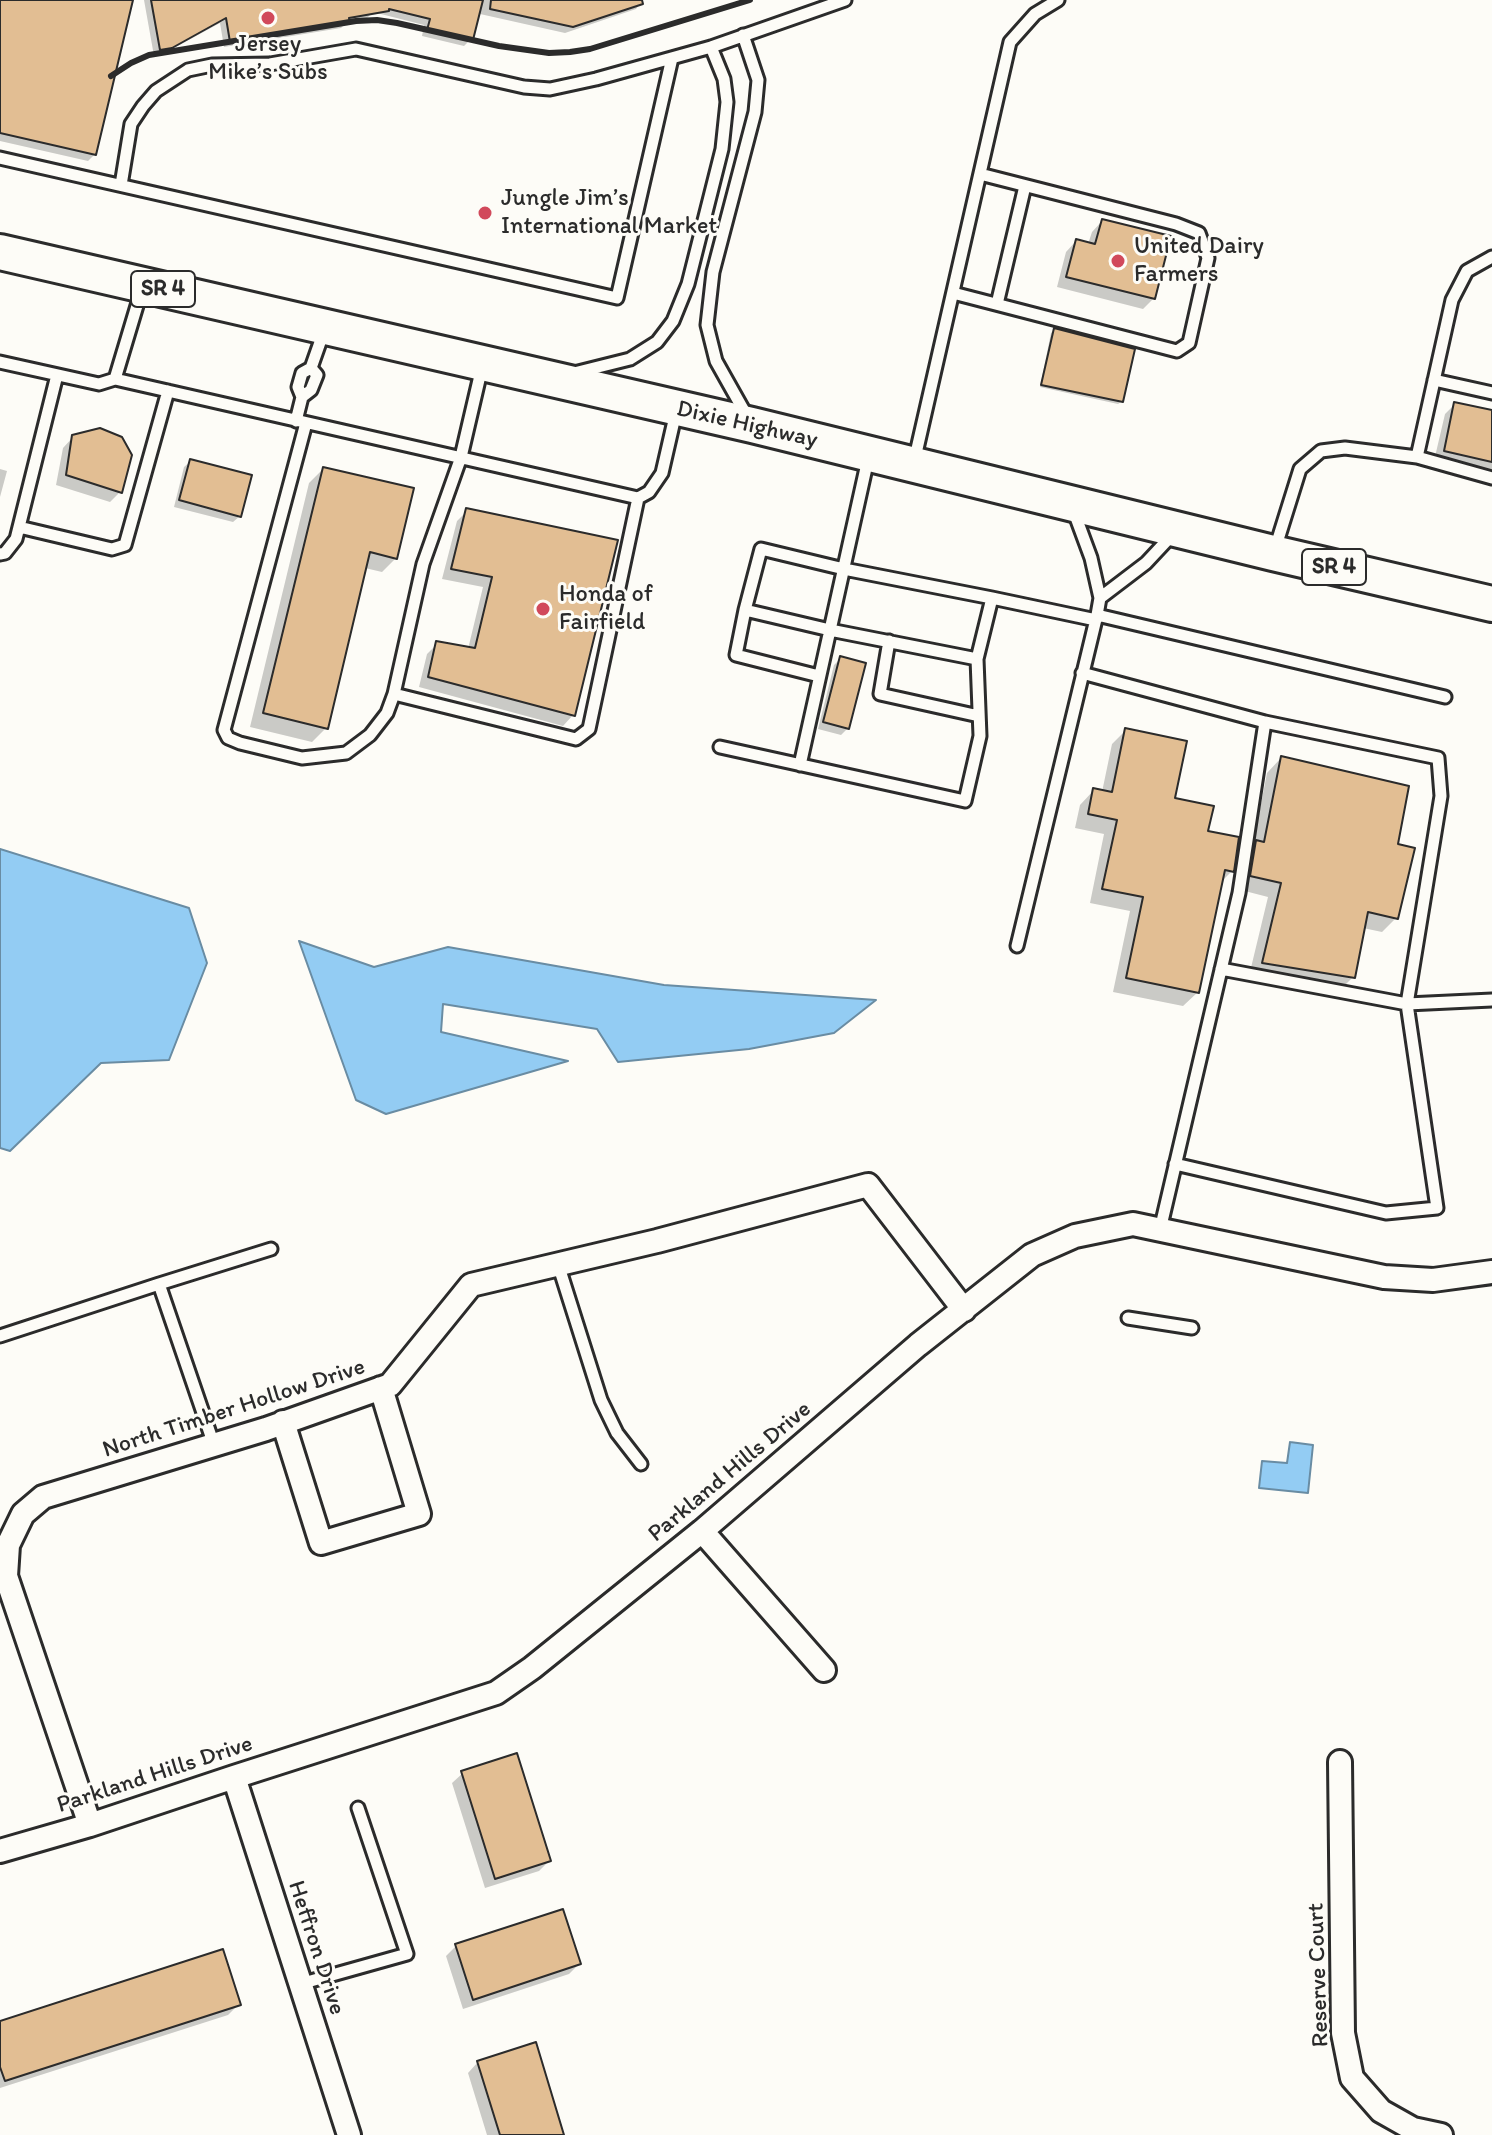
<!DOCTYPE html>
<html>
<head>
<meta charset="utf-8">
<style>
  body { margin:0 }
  canvas { display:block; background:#fdfcf7 }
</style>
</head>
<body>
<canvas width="1492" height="2135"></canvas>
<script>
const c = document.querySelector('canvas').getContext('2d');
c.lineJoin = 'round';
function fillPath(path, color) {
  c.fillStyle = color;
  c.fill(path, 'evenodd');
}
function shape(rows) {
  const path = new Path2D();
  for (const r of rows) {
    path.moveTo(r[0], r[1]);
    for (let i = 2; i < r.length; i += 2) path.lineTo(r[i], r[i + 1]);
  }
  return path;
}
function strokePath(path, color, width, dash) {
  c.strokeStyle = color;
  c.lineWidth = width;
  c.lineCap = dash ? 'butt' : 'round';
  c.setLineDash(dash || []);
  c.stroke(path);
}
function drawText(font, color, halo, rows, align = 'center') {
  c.font = font + ' Itim,sans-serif';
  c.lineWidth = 6;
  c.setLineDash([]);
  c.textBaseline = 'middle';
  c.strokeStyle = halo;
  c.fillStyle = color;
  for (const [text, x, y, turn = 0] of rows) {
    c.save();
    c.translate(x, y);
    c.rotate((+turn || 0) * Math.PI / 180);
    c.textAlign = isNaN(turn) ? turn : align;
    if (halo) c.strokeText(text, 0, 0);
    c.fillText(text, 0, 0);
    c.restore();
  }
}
const water = shape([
  [0,849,189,908,207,963,169,1060,101,1063,10,1151,0,1148,0,849],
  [299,941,374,967,448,947,664,985,876,1000,834,1033,749,1049,618,1062,597,1029,443,1004,441,1032,568,1061,386,1114,356,1100,299,941],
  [1290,1442,1313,1445,1308,1493,1259,1488,1262,1461,1287,1463,1290,1442]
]);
const shadow = shape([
  [0,0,131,0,95,154,88,161,0,141],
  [144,0,643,0,636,9,565,33,480,14,476,18,471,39,464,46,422,36,424,25,373,12,366,19,346,23,341,28,224,47,220,23,163,54,154,56],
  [1102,221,1154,298,1143,309,1057,287,1066,252,1076,241,1088,244,1092,232],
  [1054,330,1121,402,1118,404,1040,387,1051,333],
  [1455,404,1492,412,1492,474,1434,461,1445,414],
  [73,437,120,492,110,502,56,485,63,448],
  [191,461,240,516,233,522,174,507,184,467],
  [0,469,7,471,0,497],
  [323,469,396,558,382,572,365,568,326,728,312,742,250,727,309,483],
  [467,511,573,715,563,726,419,687,427,654,437,644,468,649,483,587,442,579,457,521],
  [841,658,848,728,841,735,818,729,834,665],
  [1126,730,1172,800,1206,832,1232,871,1221,882,1198,992,1183,1006,1113,992,1130,911,1090,903,1104,834,1075,828,1080,805,1094,790,1102,792,1112,744],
  [1281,758,1396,845,1396,918,1382,932,1363,928,1353,977,1339,991,1249,976,1268,897,1237,889,1242,857,1253,845,1267,773],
  [463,1773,549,1861,539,1871,485,1888,452,1783],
  [456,1946,579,1964,569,1974,463,2009,446,1956],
  [239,2004,228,2015,0,2088,0,2023],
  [478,2062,562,2135,487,2135,468,2073]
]);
const building = shape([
  [0,0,133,0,96,155,0,133,0,0],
  [151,0,483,0,473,40,427,30,430,19,389,9,389,11,349,18,350,22,230,42,226,18,172,48,160,50,151,0],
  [491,0,642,0,643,4,573,27,490,9,491,0],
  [1102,219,1171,236,1155,299,1066,277,1076,239,1095,244,1102,219],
  [1054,328,1135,349,1123,402,1041,385,1054,328],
  [1454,402,1492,410,1492,462,1444,451,1454,402],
  [100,428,122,437,132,455,122,493,66,475,72,435,100,428],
  [190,459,252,475,241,517,179,500,190,459],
  [323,467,414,488,397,559,370,552,328,729,263,713,323,467],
  [466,508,618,540,575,716,428,677,436,641,475,648,492,577,451,569,466,508],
  [840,656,866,663,849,729,823,722,840,656],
  [1125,728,1187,741,1175,798,1214,806,1208,831,1239,837,1234,872,1225,870,1199,993,1126,978,1143,897,1102,889,1117,820,1088,814,1093,788,1112,792,1125,728],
  [1281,756,1409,786,1398,844,1415,848,1398,919,1368,912,1355,978,1262,963,1281,883,1250,876,1256,840,1264,842,1281,756],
  [517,1753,551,1861,495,1879,461,1771,517,1753],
  [563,1909,581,1964,473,2000,455,1944,563,1909],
  [223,1949,241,2005,5,2081,0,2067,0,2021,223,1949],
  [536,2042,564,2135,500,2135,477,2061,536,2042]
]);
const service = shape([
  [743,35,758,80,755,112,713,272,707,325,716,361,748,418],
  [0,158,617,298,672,58],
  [121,185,131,124,143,106,156,91,188,70,212,65,270,64,356,49,524,87,550,89,596,79,711,47,845,0],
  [953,293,1177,351,1189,343,1208,258,1199,233,1176,224,980,174],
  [997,304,1025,186],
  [0,362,99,384,115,379,142,289],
  [482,367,461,457,423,564,394,694,576,739,589,729,638,498],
  [574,373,630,359,657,342,673,321,688,284,722,149,727,102,724,79,711,47],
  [115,379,638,498,649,492,662,473,676,412],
  [1434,380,1492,393],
  [302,397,311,390,317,375,311,368],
  [296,421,302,397,298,387,302,373,311,368,324,331],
  [306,423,224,730,228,738,240,743,302,758,346,753,370,735,387,713,394,694],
  [1417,457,1492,478],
  [914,462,1010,42,1035,14,1058,0],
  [19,527,112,549,125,545,168,391],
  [1275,549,1300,469,1321,451,1345,448,1417,457,1452,300,1467,271,1492,257],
  [0,554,5,553,16,539,57,375],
  [992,598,977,659,830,630,745,610,761,549,844,569,992,598,1096,620],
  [1100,598,1146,563,1174,533],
  [745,610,736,655,819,676],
  [1097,615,1445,697],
  [889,641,880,694,979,716],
  [1082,673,1265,722],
  [720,747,965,801,980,736,977,659],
  [800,765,868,459],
  [1017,946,1097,615,1100,598,1091,558,1074,512],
  [1221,969,1407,1004,1492,1000],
  [1160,1230,1239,893,1265,722,1438,758,1441,796,1407,1004,1437,1208,1386,1213,1175,1164],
  [558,1264,601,1400,617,1433,641,1464],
  [159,1284,271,1249],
  [1128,1318,1192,1328],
  [0,1336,159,1284,214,1445],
  [300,1984,407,1954,358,1808]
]);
const minor = shape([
  [283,1422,321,1543,419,1514,381,1388],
  [702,1531,824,1670],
  [1340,1762,1343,2033,1352,2078,1381,2111,1413,2129,1441,2135],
  [234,1777,349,2135],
  [90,1825,6,1576,8,1545,23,1514,43,1497,266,1429,390,1385,471,1285,657,1241,868,1185,964,1310],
  [0,1851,90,1825,234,1777,496,1693,532,1668,702,1531,918,1345,1032,1255,1075,1236,1133,1224,1384,1277,1433,1280,1492,1272]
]);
const primary = shape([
  [0,252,752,425,1273,553,1492,604]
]);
const rail = shape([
  [111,76,131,63,149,55,356,21,377,20,397,23,499,46,549,53,570,52,590,49,750,0]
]);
const markers = [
  [268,18,8,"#d1495b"],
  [485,213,8,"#d1495b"],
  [1118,261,8,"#d1495b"],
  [543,609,8,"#d1495b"]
];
const shields = [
  [163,289,64],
  [1334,567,64]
];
const shieldNames = [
  ["SR 4",163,289],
  ["SR 4",1334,567]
];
const poiNames = [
  ["Jersey",268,45,"center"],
  ["Mike’s Subs",268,73,"center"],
  ["Jungle Jim’s",501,199],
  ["International Market",501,227],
  ["United Dairy",1134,247],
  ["Farmers",1134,275],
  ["Honda of",559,595],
  ["Fairfield",559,623]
];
const streetNames = [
  ["Dixie Highway",747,425,13],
  ["North Timber Hollow Drive",234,1409,-18],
  ["Parkland Hills Drive",730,1472,-40],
  ["Parkland Hills Drive",155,1775,-18],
  ["Heffron Drive",316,1948,72],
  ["Reserve Court",1319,1975,-92]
];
fillPath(water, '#93ccf3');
strokePath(water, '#698ca3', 2);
fillPath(shadow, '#0003');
fillPath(building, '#e2be93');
strokePath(building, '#2b2b2b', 2);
strokePath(service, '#2b2b2b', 17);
strokePath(minor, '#2b2b2b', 28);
strokePath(primary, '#2b2b2b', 40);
strokePath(service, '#fdfcf7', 11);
strokePath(minor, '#fdfcf7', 22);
strokePath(primary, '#fdfcf7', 34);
strokePath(rail, '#2b2b2b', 6);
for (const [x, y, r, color] of markers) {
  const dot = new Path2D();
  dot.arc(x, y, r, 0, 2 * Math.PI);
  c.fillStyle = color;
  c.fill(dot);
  strokePath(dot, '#fdfcf7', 3);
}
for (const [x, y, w] of shields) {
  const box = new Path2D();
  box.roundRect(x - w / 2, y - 18, w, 36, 6);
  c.fillStyle = '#fdfcf7';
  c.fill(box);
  strokePath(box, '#2b2b2b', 2);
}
drawText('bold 22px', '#2b2b2b', null, shieldNames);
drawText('24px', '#2b2b2b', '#fdfcf7', poiNames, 'left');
drawText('24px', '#2b2b2b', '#fdfcf7', streetNames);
</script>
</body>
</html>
